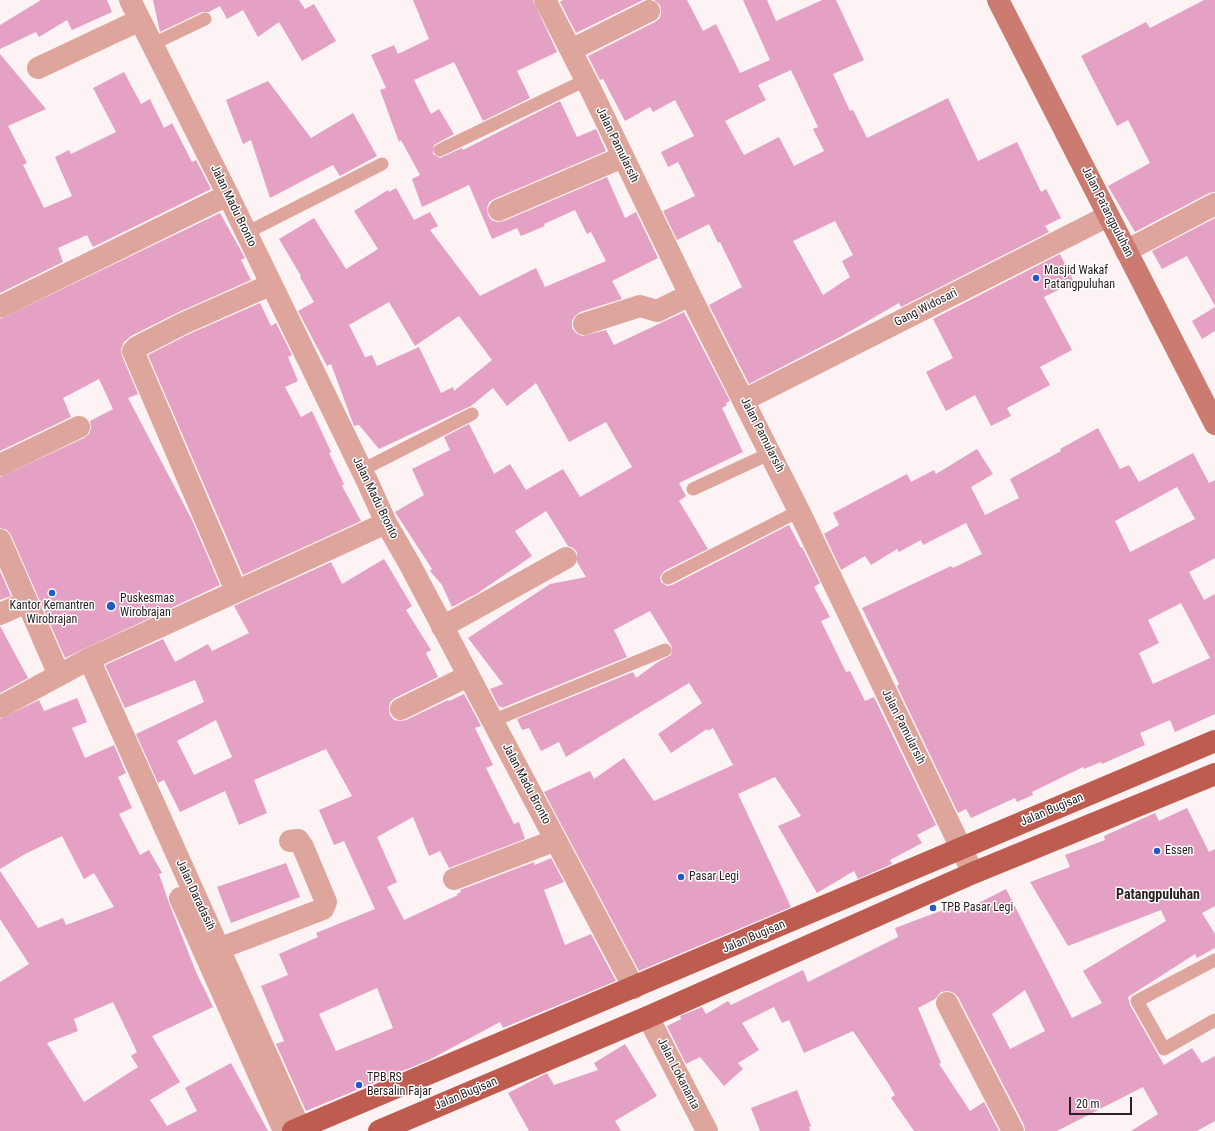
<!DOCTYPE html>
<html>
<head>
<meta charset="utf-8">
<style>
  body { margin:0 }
  #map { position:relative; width:1215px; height:1131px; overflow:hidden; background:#fef3f4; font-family:"Roboto Condensed",sans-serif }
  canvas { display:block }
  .scale { position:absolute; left:1069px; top:1097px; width:63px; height:18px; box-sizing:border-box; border:2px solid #2a2022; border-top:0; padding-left:5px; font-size:12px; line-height:14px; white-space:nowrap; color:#2a2022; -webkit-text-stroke:3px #fff; paint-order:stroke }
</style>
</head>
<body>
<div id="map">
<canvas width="1215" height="1131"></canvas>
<div class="scale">20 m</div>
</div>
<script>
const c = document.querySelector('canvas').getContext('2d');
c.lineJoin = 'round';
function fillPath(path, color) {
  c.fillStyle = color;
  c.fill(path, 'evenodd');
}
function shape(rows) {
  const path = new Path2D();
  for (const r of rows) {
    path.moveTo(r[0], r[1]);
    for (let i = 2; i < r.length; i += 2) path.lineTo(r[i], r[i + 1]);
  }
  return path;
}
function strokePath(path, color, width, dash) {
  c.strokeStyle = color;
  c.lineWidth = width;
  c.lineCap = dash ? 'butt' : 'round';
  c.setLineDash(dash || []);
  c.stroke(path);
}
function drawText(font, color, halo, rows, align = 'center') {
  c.font = font + ' "Roboto Condensed",sans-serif';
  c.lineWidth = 3;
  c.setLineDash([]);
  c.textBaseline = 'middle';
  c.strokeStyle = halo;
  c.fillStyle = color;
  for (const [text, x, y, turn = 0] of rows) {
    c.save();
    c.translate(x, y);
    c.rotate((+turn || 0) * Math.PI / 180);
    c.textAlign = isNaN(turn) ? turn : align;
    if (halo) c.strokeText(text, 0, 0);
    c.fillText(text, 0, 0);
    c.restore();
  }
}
const building = shape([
  [41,0,107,0,112,12,72,30,67,20,39,37,36,32,0,49,0,25],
  [153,0,299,0,305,9,314,4,336,41,302,61,279,22,258,37,243,10,227,19,220,6,209,12,202,12,160,32],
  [413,0,533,0,557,52,517,71,530,98,483,121,454,62,414,80,431,114,439,109,454,134,434,145,433,154,440,158,462,148,463,150,560,101,577,137,596,129,606,151,494,199,489,202,487,208,488,215,491,220,497,222,504,221,607,177,625,218,636,212,658,258,612,281,622,299,580,312,575,316,572,321,572,328,576,333,582,336,606,330,614,345,684,312,730,401,726,403,727,405,722,408,743,452,679,483,686,496,679,501,708,549,664,571,660,577,661,582,667,586,672,585,789,525,801,548,802,547,820,583,814,587,830,617,821,621,846,672,850,671,865,701,874,697,936,825,917,835,922,843,890,860,892,864,858,879,854,871,817,893,778,826,801,816,775,777,738,794,791,907,639,971,544,792,590,771,594,779,624,758,654,801,733,765,713,728,708,731,707,729,671,753,658,734,702,703,689,683,566,757,559,742,541,751,529,728,522,730,517,719,633,672,636,678,658,662,671,655,672,647,650,611,614,630,627,657,502,708,501,706,499,707,490,689,503,684,468,638,550,584,586,577,577,562,577,552,573,548,568,546,546,511,515,531,532,556,478,593,452,607,442,585,430,571,432,569,395,512,424,495,412,469,450,450,444,437,469,424,494,474,510,464,526,490,563,469,580,497,632,467,606,422,569,442,536,383,507,406,493,388,471,406,379,449,359,425,354,426,331,364,327,366,298,311,314,302,300,277,301,276,279,239,314,218,346,269,378,249,354,211,388,190,389,192,396,188,414,220,430,212,438,226,430,230,480,296,536,268,545,287,606,261,591,232,587,234,575,210,544,224,545,226,521,236,517,228,492,239,469,185,422,207,412,179,420,175,401,140,399,142,380,90,386,88,371,55,394,45,398,54,429,39],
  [389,302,415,346,459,316,492,360,454,391,453,387,441,393,419,347,377,366,372,355,365,357,349,325],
  [563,0,643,0,576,33,560,2],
  [654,0,687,0,703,31,716,24,740,73,770,60,743,0,767,0,776,21,822,0,836,0,864,60,833,74,850,111,853,110,867,138,948,98,978,161,1017,142,1041,192,1046,189,1061,218,1045,226,1049,232,901,307,899,303,840,337,749,384,709,305,742,287,720,242,718,243,709,224,677,240,663,211,695,196,678,162,668,167,661,152,694,136,675,100,653,112,650,107,625,121,603,79,600,80,588,56,655,22,660,18,661,11,660,5],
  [791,70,818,127,813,129,824,151,794,166,779,137,744,155,725,121,766,100,758,85],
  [835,221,853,255,842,261,850,277,823,295,793,241],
  [1204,0,1215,0,1215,192,1209,193,1135,232,1108,186,1150,163,1128,120,1117,126,1081,56,1146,22,1150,28],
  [0,54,46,109,8,126,27,163,23,165,44,208,72,196,55,157,69,150,71,154,116,132,93,88,124,72,141,104,150,99,164,128,172,123,192,162,196,160,211,189,93,247,87,235,58,248,63,262,0,293],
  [268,81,311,138,353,113,377,156,340,176,333,165,270,198,251,140,243,144,226,100],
  [220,213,245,258,241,260,251,280,179,312,131,336,124,342,121,349,122,356,138,394,128,398,192,520,220,585,65,658,11,535,7,530,0,528,0,477,84,438,89,434,91,428,90,421,113,409,99,379,63,398,71,417,0,451,0,319],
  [1215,218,1215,306,1187,256,1162,269,1152,251],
  [1060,254,1074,282,1044,297,1072,350,1040,367,1050,385,1007,408,1011,416,991,426,975,395,946,411,926,372,953,358,933,319],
  [260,303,271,326,276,323,292,355,288,357,298,381,285,387,301,417,312,411,331,452,329,453,344,484,342,486,361,521,243,575,148,355,189,334],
  [1215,307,1215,331,1202,339,1192,321],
  [1098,428,1120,469,1129,465,1139,482,1193,453,1209,483,1215,480,1215,558,1189,572,1204,600,1215,594,1215,714,1175,732,1170,720,1140,733,1145,745,1102,764,1101,762,1084,769,1083,767,1032,792,1033,795,1017,802,1015,798,971,818,966,809,958,813,897,686,899,684,862,608,951,566,953,568,982,554,966,523,923,545,921,540,899,552,897,549,871,565,865,556,841,570,824,534,839,525,833,513,907,474,911,482,934,470,936,474,977,449,993,474,971,487,985,515,1019,498,1010,479,1061,451,1060,449],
  [1177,487,1195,519,1130,552,1115,521],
  [1181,603,1210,658,1153,684,1139,653,1159,643,1148,620],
  [384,559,412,606,406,610,431,650,426,653,438,677,395,698,390,702,389,708,390,715,394,720,400,721,406,720,448,700,449,701,464,694,481,726,475,728,493,765,486,768,514,824,519,822,525,839,449,868,440,851,429,856,413,817,377,837,397,882,387,887,404,920,458,895,457,894,461,892,460,890,534,862,535,865,551,858,564,882,544,890,565,945,591,934,616,981,503,1028,500,1022,429,1060,306,1111,276,1044,284,1041,261,986,288,975,279,954,318,937,316,933,375,909,344,841,334,845,319,810,352,796,326,749,254,780,267,813,239,825,225,791,180,812,164,780,158,783,136,734,204,702,195,680,125,708,105,665,163,639,175,662,208,644,212,651,249,633,234,606,331,562,342,584],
  [216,720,232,757,194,775,177,741],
  [377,988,393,1028,336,1051,319,1014],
  [0,571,11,596,0,600],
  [0,626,28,678,0,693],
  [77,698,87,722,72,728,85,758,114,745,126,773,118,777,132,808,119,814,140,855,149,850,162,873,159,874,169,903,196,972,213,1007,152,1036,180,1082,150,1100,167,1126,197,1111,185,1088,231,1063,268,1131,0,1131,0,982,29,964,0,919,0,871,38,928,63,918,66,925,114,907,94,873,84,879,62,836,25,854,0,869,0,719,39,700,44,711],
  [113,1002,137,1052,131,1056,138,1067,84,1102,47,1043,78,1031,74,1019],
  [1187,808,1209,852,1215,849,1215,906,1202,913,1215,934,1215,948,1197,958,1195,954,1128,997,1130,1005,1164,1065,1192,1048,1202,1063,1215,1056,1215,1121,1197,1131,1131,1131,1158,1114,1143,1087,1057,1131,1025,1131,1024,1125,958,997,954,993,948,991,941,992,935,999,918,1008,941,1063,939,1064,970,1111,984,1102,999,1131,914,1131,891,1098,895,1095,888,1083,853,1031,804,1053,789,1020,782,1023,774,1007,742,1023,759,1050,738,1063,743,1069,724,1086,700,1057,686,1064,667,1026,681,1019,680,1016,702,1007,706,1014,728,1001,731,1005,803,970,808,982,898,937,895,928,954,906,957,914,1006,889,1072,1018,1102,1003,1083,971,1166,921,1161,910,1068,946,1030,882,1070,867,1065,855,1105,840,1104,836,1155,813,1159,821],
  [1025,990,1045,1031,1010,1049,992,1014],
  [286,863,300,897,231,923,217,887],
  [625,1044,657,1096,615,1121,621,1131,529,1131,508,1093,547,1073,554,1085,598,1070,594,1063],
  [797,1090,811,1126,809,1127,810,1131,760,1131,751,1108]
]);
const lane = shape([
  [153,44,205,19],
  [440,150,586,80],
  [246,233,382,164],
  [362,470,472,414],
  [693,489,771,453],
  [668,578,799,511],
  [492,721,665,650],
  [1215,960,1137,1001,1164,1049,1215,1020]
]);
const street = shape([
  [130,0,228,195,368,483,386,523,409,563,634,988],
  [545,0,590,88,690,295,799,511,973,873],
  [571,50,649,11],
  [38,68,140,20],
  [499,210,623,157],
  [1126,251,1215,204],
  [0,307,228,195],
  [584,324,640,306,657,311,690,295],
  [744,400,1108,216],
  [0,465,79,427],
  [0,540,59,675],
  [236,591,133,351,137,347,184,323,270,285],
  [0,614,27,602],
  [442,627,566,558],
  [89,659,301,1131],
  [0,707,89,659,386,523],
  [401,709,468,676],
  [454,879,556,840],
  [180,898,284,1131],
  [221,948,323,909,326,902,303,847,298,840,290,841],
  [947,1003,1013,1131],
  [648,1017,707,1131]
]);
const secondary = shape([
  [998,0,1215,424]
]);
const primary = shape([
  [293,1131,1215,741],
  [379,1131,648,1017,973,873,1215,774]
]);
const markers = [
  [1036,278,4,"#225ac7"],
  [52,593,4,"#225ac7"],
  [111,606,5,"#225ac7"],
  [1157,851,4,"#225ac7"],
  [681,877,4,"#225ac7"],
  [933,908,4,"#225ac7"],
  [359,1085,4,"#225ac7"]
];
const streetNames = [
  ["Jalan Pamularsih",617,145,64],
  ["Jalan Madu Bronto",233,206,64],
  ["Jalan Patangpuluhan",1107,212,63],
  ["Gang Widosari",926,308,-27],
  ["Jalan Pamularsih",762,435,63],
  ["Jalan Madu Bronto",375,498,64],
  ["Jalan Pamularsih",903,727,63],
  ["Jalan Madu Bronto",526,784,62],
  ["Jalan Bugisan",1052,810,-23],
  ["Jalan Daradasih",195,895,65],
  ["Jalan Bugisan",754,937,-23],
  ["Jalan Lokananta",678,1074,63],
  ["Jalan Bugisan",466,1094,-23]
];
const poiNames = [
  ["Masjid Wakaf",1044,271],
  ["Patangpuluhan",1044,285],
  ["Puskesmas",120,599],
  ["Wirobrajan",120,613],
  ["Kantor Kemantren",52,606,"center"],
  ["Wirobrajan",52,620,"center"],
  ["Essen",1165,851],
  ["Pasar Legi",689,877],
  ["TPB Pasar Legi",941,908],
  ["TPB RS",367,1078],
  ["Bersalin Fajar",367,1092]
];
const quarterNames = [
  ["Patangpuluhan",1158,895]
];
fillPath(building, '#e4a1c4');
strokePath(lane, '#dda59c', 13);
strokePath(street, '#dda59c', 22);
strokePath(secondary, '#cc7b70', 22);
strokePath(primary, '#be5c50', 22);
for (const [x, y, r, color] of markers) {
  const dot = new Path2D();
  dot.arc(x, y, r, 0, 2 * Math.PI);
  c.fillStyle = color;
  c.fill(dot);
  strokePath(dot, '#fff', 1.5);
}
drawText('12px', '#2a2022', '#fff', streetNames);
drawText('12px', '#2a2022', '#fff', poiNames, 'left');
drawText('bold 14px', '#2a2022', '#fff', quarterNames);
</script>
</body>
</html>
